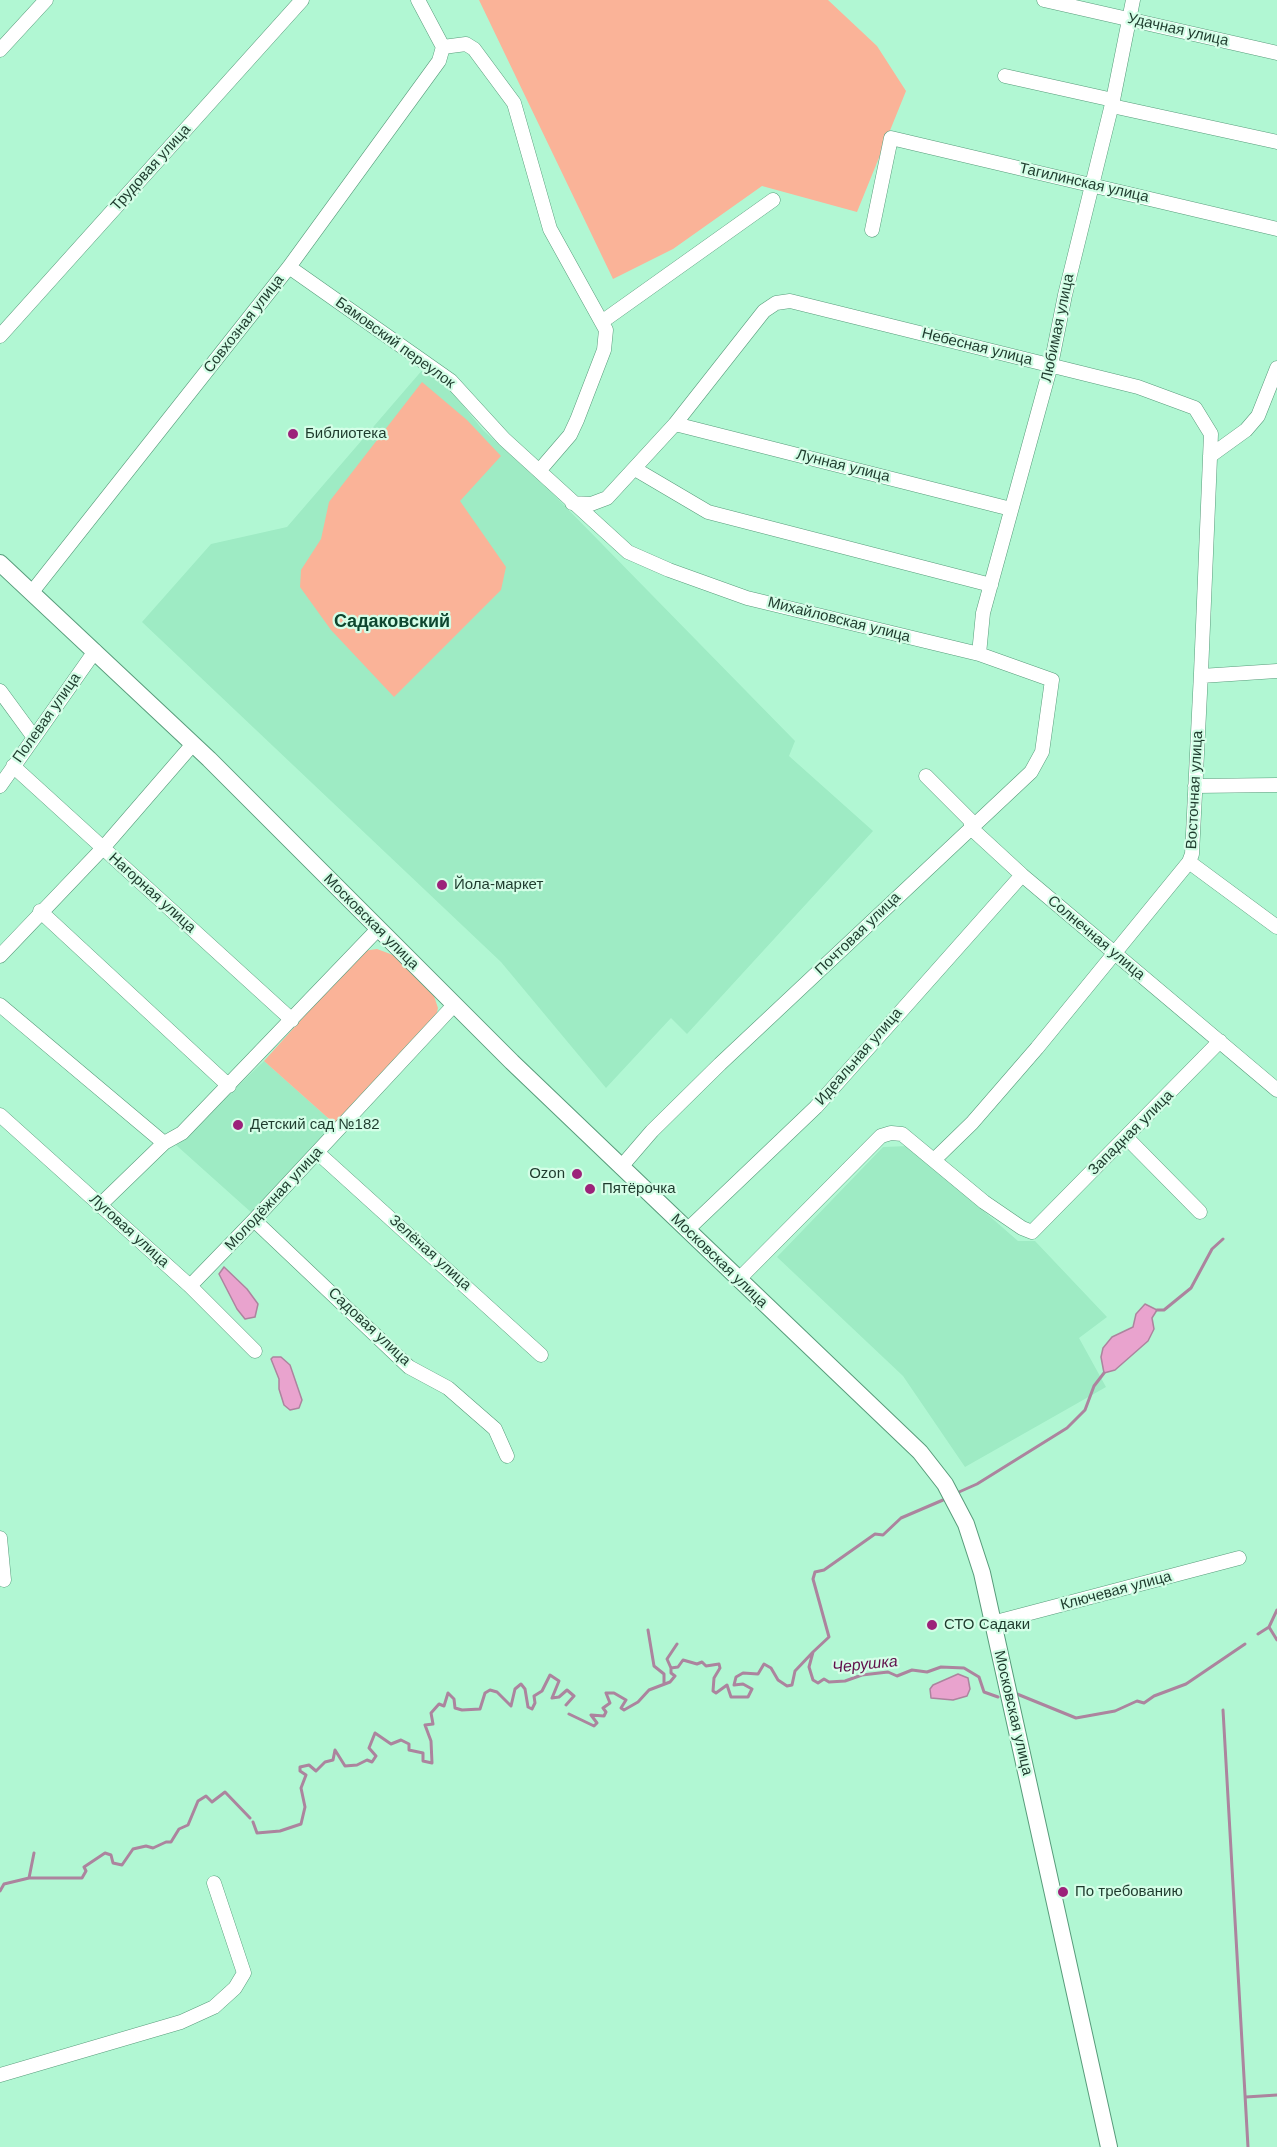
<!DOCTYPE html>
<html>
<head>
<meta charset="utf-8">
<style>
  body { margin:0 }
  canvas { display:block; background:#b1f7d3 }
</style>
</head>
<body>
<canvas width="1277" height="2147"></canvas>
<script>
const c = document.querySelector('canvas').getContext('2d');
c.lineJoin = 'round';
function fillPath(path, color) {
  c.fillStyle = color;
  c.fill(path, 'evenodd');
}
function shape(rows) {
  const path = new Path2D();
  for (const r of rows) {
    path.moveTo(r[0], r[1]);
    for (let i = 2; i < r.length; i += 2) path.lineTo(r[i], r[i + 1]);
  }
  return path;
}
function strokePath(path, color, width, dash) {
  c.strokeStyle = color;
  c.lineWidth = width;
  c.lineCap = dash ? 'butt' : 'round';
  c.setLineDash(dash || []);
  c.stroke(path);
}
function drawText(font, color, halo, rows, align = 'center') {
  c.font = font + ' Arial,sans-serif';
  c.lineWidth = 4.5;
  c.setLineDash([]);
  c.textBaseline = 'middle';
  c.strokeStyle = halo;
  c.fillStyle = color;
  for (const [text, x, y, turn = 0] of rows) {
    c.save();
    c.translate(x, y);
    c.rotate((+turn || 0) * Math.PI / 180);
    c.textAlign = isNaN(turn) ? turn : align;
    if (halo) c.strokeText(text, 0, 0);
    c.fillText(text, 0, 0);
    c.restore();
  }
}
const built = shape([
  [424,368,446,385,483,430,554,495,795,741,789,756,873,831,687,1034,671,1018,606,1088,501,962,142,622,211,544,287,527],
  [264,1061,337,1126,253,1214,176,1145],
  [909,1146,1018,1241,1035,1241,1107,1317,1079,1338,1106,1387,965,1467,903,1376,777,1257,883,1147]
]);
const green = shape([
  [479,0,828,0,877,46,906,91,857,212,762,186,673,249,613,279],
  [422,382,467,420,501,456,460,501,506,567,501,590,394,697,331,630,300,587,301,570,321,539,329,502],
  [377,949,393,955,433,993,438,1008,435,1020,337,1126,264,1061,363,951]
]);
const water = shape([
  [224,1267,247,1289,258,1304,255,1317,245,1319,237,1309,219,1274,224,1267],
  [1145,1304,1157,1310,1152,1318,1154,1329,1148,1341,1115,1370,1104,1373,1101,1357,1103,1348,1112,1337,1133,1327,1136,1314,1145,1304],
  [273,1357,281,1357,290,1365,302,1400,299,1408,290,1410,284,1405,279,1389,279,1379,271,1359,273,1357],
  [958,1674,968,1678,970,1689,967,1696,953,1700,931,1698,930,1689,933,1685,958,1674]
]);
const stream = shape([
  [1157,1310,1164,1310,1191,1288,1212,1249,1223,1239],
  [959,1492,977,1484,1067,1428,1085,1410,1094,1386,1104,1373],
  [1269,1627,1277,1640],
  [648,1630,654,1666,664,1674,664,1683],
  [1258,1634,1269,1627,1277,1610],
  [813,1652,829,1637,813,1579,815,1572,824,1570,875,1534,883,1535,901,1518,943,1500],
  [671,1668,667,1659,677,1644],
  [1017,1694,1076,1718,1115,1711,1137,1701,1144,1703,1154,1696,1186,1684,1245,1644],
  [1223,1710,1248,2147],
  [569,1714,594,1726,597,1723,591,1715,604,1716,606,1712,603,1708,610,1703,606,1693,614,1693,626,1700,621,1708,624,1710,638,1702,649,1690,670,1682,675,1676,671,1673,671,1668,678,1667,683,1660,697,1664,702,1662,706,1666,719,1664,720,1668,714,1678,713,1691,716,1693,727,1685,731,1697,748,1697,752,1689,743,1684,734,1685,736,1677,743,1673,758,1674,764,1664,771,1668,778,1680,787,1686,792,1685,795,1671,813,1652,809,1667,813,1680,818,1683,824,1679,829,1682,845,1681,862,1675,888,1672,897,1676,912,1670,927,1672,941,1667,964,1668,979,1677,984,1692,998,1697],
  [253,1822,257,1833,280,1831,301,1824,305,1807,301,1788,306,1775,300,1771,300,1767,309,1765,316,1771,325,1762,333,1760,335,1750,345,1766,357,1765,367,1760,372,1762,376,1756,369,1748,375,1733,391,1744,401,1740,409,1744,409,1750,423,1753,423,1761,432,1763,431,1741,425,1725,433,1724,431,1713,439,1704,444,1706,448,1693,454,1699,455,1708,462,1710,480,1709,485,1693,490,1690,497,1692,511,1706,515,1689,521,1684,525,1689,528,1707,532,1709,535,1703,534,1696,542,1691,550,1675,559,1681,552,1698,559,1697,567,1690,574,1696,566,1705],
  [29,1878,34,1853],
  [0,1891,4,1884,29,1878,82,1878,86,1871,84,1867,105,1853,111,1855,113,1863,122,1865,133,1849,146,1846,153,1848,166,1842,171,1842,179,1829,188,1825,198,1801,206,1796,212,1802,225,1792,250,1818],
  [1246,2097,1277,2095]
]);
const minor = shape([
  [418,0,443,47],
  [1044,0,1277,53],
  [443,47,466,44,474,49,514,103,550,229,606,330,604,350,577,420,570,435,539,471],
  [0,50,46,0],
  [1005,76,1113,100],
  [1112,106,1277,142],
  [872,230,891,138,1277,229],
  [289,267,451,381,504,439,628,552,669,570,747,598,979,654,1052,680,1042,752,1031,772,720,1064,652,1131,621,1167],
  [603,321,773,200],
  [0,336,302,0],
  [675,424,1011,509],
  [1210,456,1246,430,1258,416,1277,368],
  [635,469,708,512,991,585],
  [572,503,591,504,607,498,675,424,764,311,776,303,790,301,1138,387,1195,408,1211,434,1201,673,1192,854,1189,862,1037,1048,972,1123,935,1159],
  [32,592,289,267,439,61,443,47],
  [979,654,983,613,1051,365,1065,295,1113,100,1133,0],
  [1201,676,1277,671],
  [0,691,33,736],
  [13,766,292,1020],
  [926,776,970,820,972,829,1022,875,1277,1090],
  [0,786,95,651],
  [1195,786,1277,785],
  [1189,862,1277,927],
  [40,911,229,1086],
  [0,956,103,848,193,744],
  [0,1005,164,1143],
  [0,1115,190,1286,255,1351],
  [1126,1137,1200,1212],
  [318,1153,541,1355],
  [99,1206,164,1143,182,1133,378,929],
  [254,1220,409,1367,448,1388,495,1429,507,1456],
  [687,1230,816,1107,1022,875],
  [738,1280,881,1136,891,1133,902,1134,984,1202,1022,1228,1032,1232,1220,1041],
  [190,1286,254,1220,454,1005],
  [0,1538,4,1580],
  [992,1623,1239,1558],
  [0,2075,181,2022,214,2007,235,1988,244,1973,214,1883]
]);
const major = shape([
  [0,563,209,759,512,1062,920,1452,945,1484,966,1524,982,1573,1109,2147]
]);
const markers = [
  [293,434,6,"#9c227a"],
  [442,885,6,"#9c227a"],
  [238,1125,6,"#9c227a"],
  [577,1174,6,"#9c227a"],
  [590,1189,6,"#9c227a"],
  [932,1625,6,"#9c227a"],
  [1063,1892,6,"#9c227a"]
];
const streetNames = [
  ["Удачная улица",1178,30,13],
  ["Трудовая улица",151,168,-48],
  ["Тагилинская улица",1084,183,13],
  ["Совхозная улица",244,324,-52],
  ["Любимая улица",1058,328,-78],
  ["Бамовский переулок",395,343,36],
  ["Небесная улица",977,347,14],
  ["Лунная улица",843,466,14],
  ["Михайловская улица",839,620,14],
  ["Полевая улица",47,718,-55],
  ["Восточная улица",1195,790,-87],
  ["Нагорная улица",152,893,42],
  ["Московская улица",371,922,45],
  ["Почтовая улица",858,934,-44],
  ["Солнечная улица",1096,938,40],
  ["Идеальная улица",859,1057,-49],
  ["Западная улица",1131,1133,-45],
  ["Молодёжная улица",274,1199,-47],
  ["Луговая улица",129,1231,42],
  ["Зелёная улица",430,1253,42],
  ["Московская улица",719,1261,44],
  ["Садовая улица",369,1327,43],
  ["Ключевая улица",1116,1591,-15],
  ["Московская улица",1013,1713,77]
];
const poiNames = [
  ["Библиотека",305,434],
  ["Йола-маркет",454,885],
  ["Детский сад №182",250,1125],
  ["Ozon",565,1174,"right"],
  ["Пятёрочка",602,1189],
  ["СТО Садаки",944,1625],
  ["По требованию",1075,1892]
];
const waterNames = [
  ["Черушка",865,1665,-6]
];
const quarterNames = [
  ["Садаковский",392,622]
];
fillPath(built, '#9eebc4');
fillPath(green, '#fab398');
fillPath(water, '#e9a3ce');
strokePath(water, '#ac849e', 1.5);
strokePath(stream, '#ac849e', 3);
strokePath(minor, '#589c7b', 15);
strokePath(major, '#589c7b', 18);
strokePath(minor, '#fff', 14);
strokePath(major, '#fff', 16);
for (const [x, y, r, color] of markers) {
  const dot = new Path2D();
  dot.arc(x, y, r, 0, 2 * Math.PI);
  c.fillStyle = color;
  c.fill(dot);
  strokePath(dot, '#d4fee7', 2);
}
drawText('15px', '#1e3b2d', '#d4fee7', streetNames);
drawText('15px', '#1e3b2d', '#d4fee7', poiNames, 'left');
drawText('italic 16px', '#61104b', '#d4fee7', waterNames);
drawText('bold 18px', '#0e462f', '#d4fee7', quarterNames);
</script>
</body>
</html>
